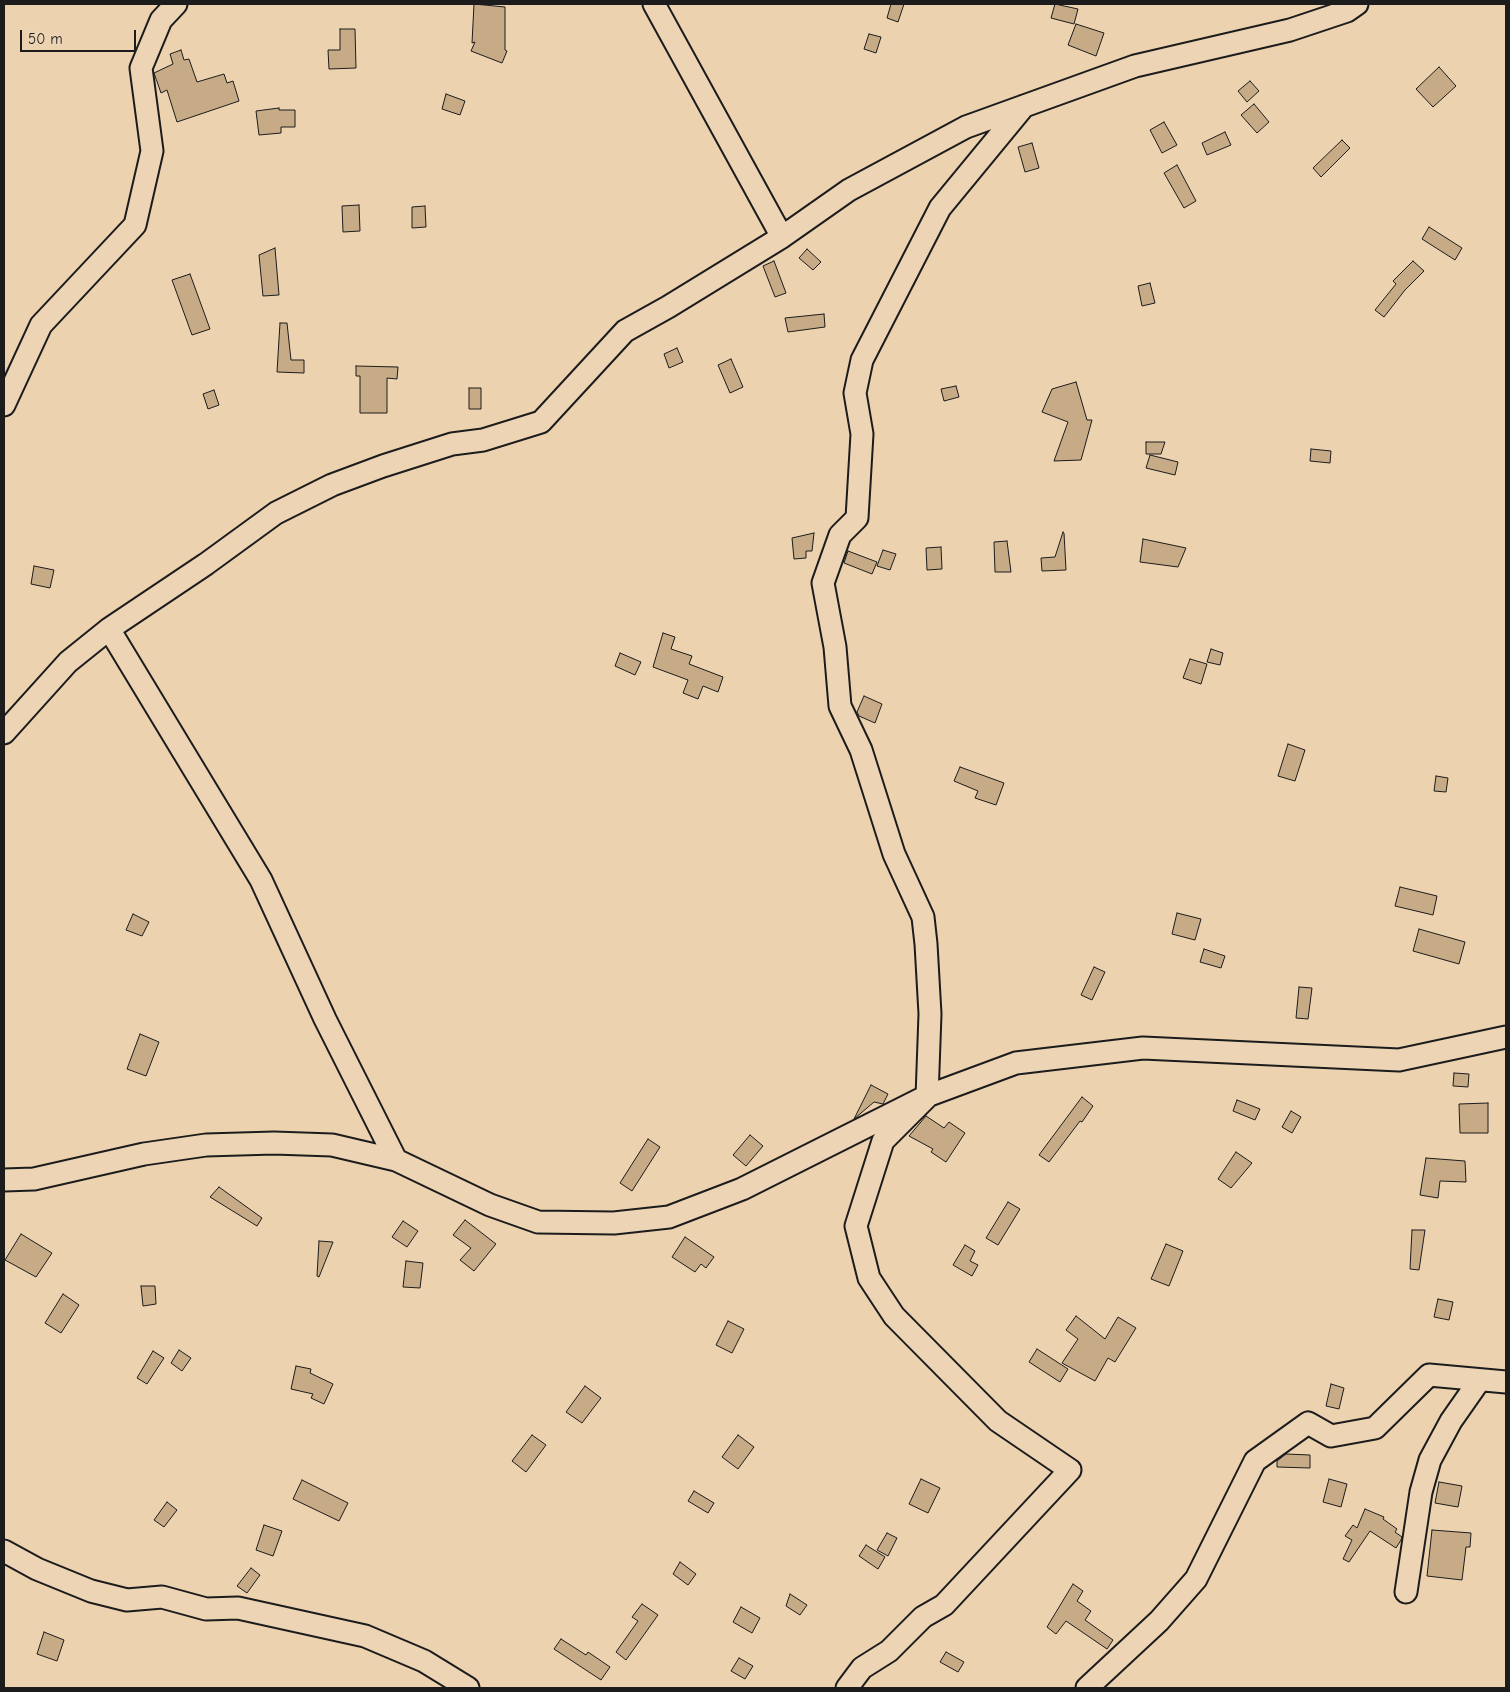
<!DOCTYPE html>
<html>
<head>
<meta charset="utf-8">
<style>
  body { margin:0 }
  #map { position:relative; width:1510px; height:1692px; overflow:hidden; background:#edd2b0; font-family:"Comic Neue",sans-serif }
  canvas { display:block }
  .frame { position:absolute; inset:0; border:5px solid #1c1c1c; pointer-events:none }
  .scale { position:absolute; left:20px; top:30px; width:116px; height:22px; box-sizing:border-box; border:2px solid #1c1c1c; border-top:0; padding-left:6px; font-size:15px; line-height:18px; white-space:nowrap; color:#1c1c1c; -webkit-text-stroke:4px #edd4b5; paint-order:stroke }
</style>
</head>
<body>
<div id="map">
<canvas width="1510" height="1692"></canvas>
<div class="frame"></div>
<div class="scale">50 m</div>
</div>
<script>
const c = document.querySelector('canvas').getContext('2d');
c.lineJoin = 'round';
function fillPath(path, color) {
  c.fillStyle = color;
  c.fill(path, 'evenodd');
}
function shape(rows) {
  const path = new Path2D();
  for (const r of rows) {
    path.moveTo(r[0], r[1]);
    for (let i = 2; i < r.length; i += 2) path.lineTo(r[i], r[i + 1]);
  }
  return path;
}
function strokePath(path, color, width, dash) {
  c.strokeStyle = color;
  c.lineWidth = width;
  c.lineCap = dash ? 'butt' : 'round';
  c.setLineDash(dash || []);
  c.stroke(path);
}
const building = shape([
  [474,4,505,7,505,50,507,51,502,63,471,51,475,42,472,43,474,4],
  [891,4,904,4,898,22,887,18,891,4],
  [1055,4,1078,9,1074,24,1051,18,1055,4],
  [1076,24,1104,33,1096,56,1068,45,1076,24],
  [340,29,355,29,356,68,329,69,328,50,340,50,340,29],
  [869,34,881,37,876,53,864,49,869,34],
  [181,50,184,60,189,59,197,82,224,74,227,83,233,81,239,101,177,122,167,90,161,93,154,73,173,64,170,54,181,50],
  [1439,67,1456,86,1433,107,1416,89,1439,67],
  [1250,81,1259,91,1247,102,1238,91,1250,81],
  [446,94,465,101,460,115,442,109,446,94],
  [1254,104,1269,122,1257,133,1241,115,1254,104],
  [279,108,279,110,295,110,295,127,281,127,281,133,259,135,256,111,279,108],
  [1164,122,1177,145,1162,153,1150,130,1164,122],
  [1225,132,1231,145,1207,155,1202,143,1225,132],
  [1342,140,1350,148,1321,177,1313,168,1342,140],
  [1032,143,1039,168,1025,172,1018,147,1032,143],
  [1177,165,1196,201,1184,208,1164,173,1177,165],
  [359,205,360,231,343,232,342,206,359,205],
  [425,206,426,227,412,228,412,207,425,206],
  [1429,227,1462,248,1455,260,1422,239,1429,227],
  [275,248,279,295,263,296,259,255,275,248],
  [807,249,821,262,813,270,799,258,807,249],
  [774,261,786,293,775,297,763,266,774,261],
  [1413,261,1424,271,1405,290,1384,317,1375,310,1396,284,1393,281,1413,261],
  [190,274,210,329,192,335,172,280,190,274],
  [1150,283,1155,303,1142,306,1138,286,1150,283],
  [824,314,825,327,788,332,785,318,824,314],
  [280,323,287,323,291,360,304,360,304,373,277,372,280,323],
  [677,348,683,362,669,368,664,354,677,348],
  [731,359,743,387,730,393,718,365,731,359],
  [356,366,398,367,397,379,387,378,387,413,360,413,360,376,356,376,356,366],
  [1076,382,1087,420,1092,420,1081,460,1054,461,1068,422,1042,412,1052,389,1076,382],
  [956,386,959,397,944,401,941,389,956,386],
  [469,388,481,388,481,409,469,409,469,388],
  [214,390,219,405,208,409,203,394,214,390],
  [1146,442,1165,442,1161,454,1146,454,1146,442],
  [1311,449,1331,451,1330,463,1310,461,1311,449],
  [1150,455,1178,462,1175,475,1146,468,1150,455],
  [1063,532,1064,533,1066,570,1042,571,1041,558,1055,557,1063,532],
  [814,533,812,551,806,551,806,558,794,559,792,538,814,533],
  [1143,539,1186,548,1178,567,1140,562,1143,539],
  [1007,541,1011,572,995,572,994,542,1007,541],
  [941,547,942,569,927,570,926,548,941,547],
  [883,550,896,554,890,570,877,566,883,550],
  [848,551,877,562,872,574,844,563,848,551],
  [34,566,54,570,50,588,31,584,34,566],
  [663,633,675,637,671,649,692,656,689,664,723,677,718,692,703,686,698,699,683,693,688,680,653,667,663,633],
  [1211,649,1223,653,1220,665,1207,662,1211,649],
  [620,653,641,662,635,675,615,666,620,653],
  [1190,659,1207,664,1201,684,1183,678,1190,659],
  [864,696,882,704,875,723,859,716,857,712,864,696],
  [1288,744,1305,750,1295,781,1278,776,1288,744],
  [960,767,1004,783,996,805,975,798,978,791,954,781,960,767],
  [1436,776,1448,778,1446,792,1434,791,1436,776],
  [1400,887,1437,896,1433,915,1395,906,1400,887],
  [1177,913,1201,919,1195,940,1172,934,1177,913],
  [133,914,149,922,142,936,126,930,133,914],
  [1419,929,1465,942,1459,964,1413,951,1419,929],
  [1204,949,1225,956,1221,968,1200,962,1204,949],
  [1094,967,1105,972,1092,1000,1081,995,1094,967],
  [1299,987,1312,988,1308,1019,1296,1018,1299,987],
  [140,1034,159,1042,146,1076,127,1069,140,1034],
  [1454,1073,1469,1074,1468,1087,1453,1086,1454,1073],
  [871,1085,888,1094,883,1104,874,1102,854,1119,871,1085],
  [1082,1097,1093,1106,1082,1122,1080,1121,1049,1162,1039,1155,1082,1097],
  [1237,1100,1260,1109,1255,1120,1233,1111,1237,1100],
  [1488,1103,1488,1133,1460,1133,1459,1104,1488,1103],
  [1291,1111,1301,1117,1292,1133,1282,1127,1291,1111],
  [926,1116,944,1128,949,1122,965,1133,946,1162,931,1152,933,1149,909,1136,926,1116],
  [750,1135,763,1146,746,1166,733,1155,750,1135],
  [648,1139,660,1147,632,1191,620,1183,648,1139],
  [1236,1152,1252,1163,1231,1188,1218,1179,1236,1152],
  [1426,1158,1465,1161,1466,1182,1440,1181,1438,1198,1420,1195,1426,1158],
  [219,1187,262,1218,257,1226,210,1197,219,1187],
  [1008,1202,1020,1209,998,1245,986,1238,1008,1202],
  [465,1220,496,1244,474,1271,460,1260,471,1248,453,1235,465,1220],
  [403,1221,418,1231,407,1247,392,1237,403,1221],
  [1412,1230,1425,1230,1419,1270,1410,1269,1412,1230],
  [21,1234,52,1253,36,1277,5,1260,21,1234],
  [685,1237,714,1257,706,1268,701,1264,695,1272,672,1257,685,1237],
  [319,1241,333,1242,319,1277,317,1276,319,1241],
  [1166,1244,1183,1251,1169,1286,1151,1279,1166,1244],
  [965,1245,975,1251,970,1261,978,1265,972,1276,953,1265,965,1245],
  [406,1261,423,1263,420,1288,403,1287,406,1261],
  [141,1286,155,1286,156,1304,143,1306,141,1286],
  [63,1294,79,1305,61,1333,45,1323,63,1294],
  [1438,1299,1453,1302,1449,1320,1434,1317,1438,1299],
  [1076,1316,1105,1339,1118,1317,1136,1328,1115,1362,1108,1358,1095,1381,1062,1363,1078,1339,1066,1330,1076,1316],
  [728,1321,744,1329,732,1353,716,1345,728,1321],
  [1037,1349,1068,1369,1060,1382,1029,1362,1037,1349],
  [179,1350,191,1358,182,1371,171,1363,179,1350],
  [153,1351,164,1358,147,1384,137,1378,153,1351],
  [296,1366,311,1369,310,1373,333,1384,324,1404,311,1398,313,1394,291,1389,296,1366],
  [1331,1384,1344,1388,1339,1409,1326,1406,1331,1384],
  [585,1386,601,1398,582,1423,566,1412,585,1386],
  [532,1435,546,1445,526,1472,512,1461,532,1435],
  [738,1435,754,1447,738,1469,722,1457,738,1435],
  [1286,1454,1310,1455,1310,1468,1277,1467,1277,1461,1286,1454],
  [921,1479,940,1488,928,1513,909,1504,921,1479],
  [1329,1479,1347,1484,1341,1507,1323,1502,1329,1479],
  [302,1480,348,1503,339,1521,293,1499,302,1480],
  [1439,1482,1462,1486,1458,1507,1435,1503,1439,1482],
  [694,1491,714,1503,708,1513,688,1501,694,1491],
  [167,1502,177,1510,164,1527,154,1520,167,1502],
  [1365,1509,1384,1517,1383,1519,1397,1529,1395,1532,1402,1537,1401,1540,1396,1548,1370,1531,1349,1562,1343,1559,1352,1540,1345,1536,1353,1525,1357,1528,1365,1509],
  [264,1525,282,1531,273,1556,256,1550,264,1525],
  [1432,1530,1471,1533,1470,1547,1466,1547,1462,1580,1427,1576,1432,1530],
  [887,1533,897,1538,888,1556,877,1550,887,1533],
  [866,1545,885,1557,878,1569,859,1556,866,1545],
  [680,1562,696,1574,688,1585,673,1574,680,1562],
  [251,1568,260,1575,247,1593,237,1586,251,1568],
  [1073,1584,1083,1591,1077,1601,1091,1611,1085,1620,1113,1640,1107,1649,1066,1621,1056,1634,1047,1627,1073,1584],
  [790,1594,807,1605,800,1615,786,1606,790,1594],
  [642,1604,658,1615,626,1660,616,1652,638,1621,632,1617,642,1604],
  [741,1607,760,1618,752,1633,733,1622,741,1607],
  [44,1632,64,1640,57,1661,37,1654,44,1632],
  [561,1639,586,1655,588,1652,610,1667,601,1680,554,1649,561,1639],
  [946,1652,964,1662,958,1672,940,1662,946,1652],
  [739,1658,753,1666,745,1679,731,1671,739,1658]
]);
const minor = shape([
  [654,4,782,237],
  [4,405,41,325,135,225,152,151,141,68,161,20,176,4],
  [109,629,261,880,325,1019,396,1160],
  [4,733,68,662,109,629,206,564,276,513,332,485,383,466,452,444,483,440,541,422,625,331,668,307,782,237,849,190,966,127,1135,66,1290,30,1347,11,1357,4],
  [4,1180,34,1179,144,1154,206,1145,274,1143,332,1145,396,1160,490,1205,538,1222,614,1223,669,1217,742,1189,927,1096,1016,1063,1143,1048,1399,1060,1506,1037],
  [4,1551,37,1569,91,1591,127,1600,162,1597,206,1609,238,1608,365,1636,424,1661,468,1688],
  [1406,1592,1421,1492,1430,1460,1451,1421,1479,1381],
  [847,1688,862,1668,889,1651,923,1617,944,1605,1070,1470,998,1421,894,1316,869,1278,856,1226,883,1141,927,1097,930,1014,926,944,923,917,894,854,861,750,840,706,835,647,823,583,840,535,857,518,862,434,855,393,862,360,940,208,1024,106],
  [1087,1688,1159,1621,1196,1579,1255,1461,1308,1423,1331,1436,1375,1428,1429,1375,1506,1382]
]);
fillPath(building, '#c6ab86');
strokePath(building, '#1c1c1c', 1);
strokePath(minor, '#1c1c1c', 25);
strokePath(minor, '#edd4b5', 21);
</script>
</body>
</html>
